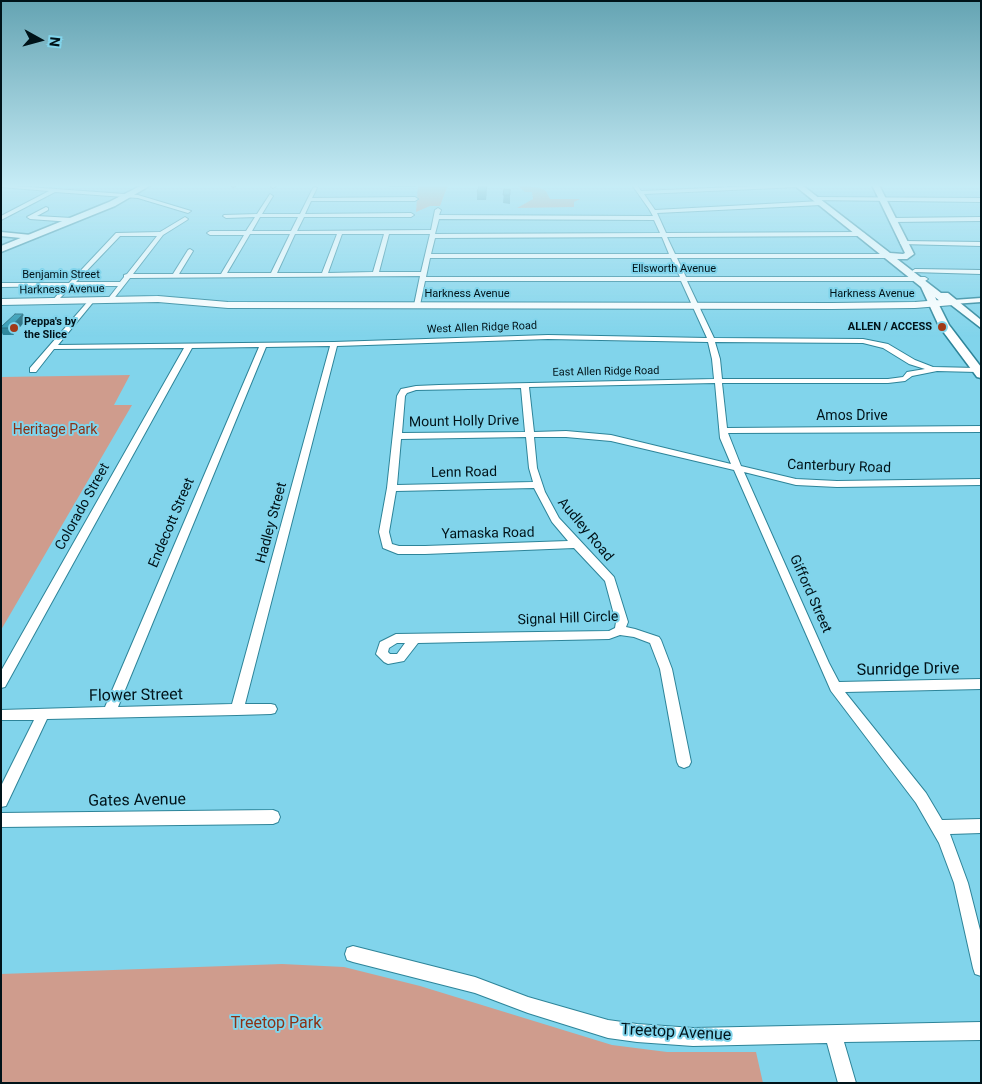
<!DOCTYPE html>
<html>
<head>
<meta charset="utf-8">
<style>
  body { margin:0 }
  #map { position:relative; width:982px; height:1084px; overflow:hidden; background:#81d4eb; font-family:Roboto,sans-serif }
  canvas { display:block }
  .frame { position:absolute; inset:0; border:2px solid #001319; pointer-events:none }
  .north { position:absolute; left:15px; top:15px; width:50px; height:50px; -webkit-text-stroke:4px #81d4eb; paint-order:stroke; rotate:97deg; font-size:14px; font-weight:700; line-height:20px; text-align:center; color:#001319 }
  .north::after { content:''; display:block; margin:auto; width:18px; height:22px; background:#001319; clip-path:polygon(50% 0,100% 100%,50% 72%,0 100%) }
</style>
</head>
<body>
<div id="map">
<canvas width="982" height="1084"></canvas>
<div class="frame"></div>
<div class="north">N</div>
</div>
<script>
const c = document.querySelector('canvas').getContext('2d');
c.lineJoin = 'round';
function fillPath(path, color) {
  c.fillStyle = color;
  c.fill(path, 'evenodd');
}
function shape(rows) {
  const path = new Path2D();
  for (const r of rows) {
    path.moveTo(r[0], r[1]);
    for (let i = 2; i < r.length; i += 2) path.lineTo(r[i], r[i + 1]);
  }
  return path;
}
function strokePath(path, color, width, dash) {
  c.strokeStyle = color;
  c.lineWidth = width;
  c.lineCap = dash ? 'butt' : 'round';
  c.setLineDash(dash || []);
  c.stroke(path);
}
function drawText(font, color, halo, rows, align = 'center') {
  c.font = font + ' Roboto,sans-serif';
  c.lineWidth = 4;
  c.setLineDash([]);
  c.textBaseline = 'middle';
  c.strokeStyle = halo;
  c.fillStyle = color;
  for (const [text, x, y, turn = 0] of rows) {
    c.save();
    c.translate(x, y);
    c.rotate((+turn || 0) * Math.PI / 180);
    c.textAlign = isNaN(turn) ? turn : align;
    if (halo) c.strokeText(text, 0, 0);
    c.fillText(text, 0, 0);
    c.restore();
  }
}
const green = shape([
  [418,185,448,185,440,206,430,206,416,212],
  [517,185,540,188,546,191,550,199,580,199,574,202,574,207,517,208,533,199,532,192,525,192],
  [130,375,114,405,132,405,1,630,1,377],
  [282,964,344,967,420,986,612,1045,667,1052,756,1052,763,1083,1,1083,1,974]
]);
const minor = shape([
  [1,185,138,195,191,211,188,213,138,198,55,192,1,220,1,216,49,191,1,187,1,185],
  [231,185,235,185,235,186,233,187,231,185],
  [272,185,277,185,273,188,271,187,272,185],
  [632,185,637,185,641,191,779,185,800,186,798,187,644,194,655,210,821,201,824,203,821,205,657,213,666,233,862,232,865,234,862,236,667,237,675,254,888,254,891,256,888,258,677,258,686,277,925,277,928,279,925,281,687,281,714,338,863,339,888,344,915,360,933,367,977,368,981,370,977,372,937,371,912,376,905,381,888,383,722,383,727,428,981,426,981,432,728,433,741,466,796,479,837,481,981,479,981,485,837,487,796,485,744,472,829,663,839,682,981,679,981,689,845,692,926,793,942,820,981,819,981,833,950,834,968,883,981,934,981,976,975,974,973,968,954,883,939,843,916,803,831,691,734,470,611,441,566,437,534,437,537,468,545,492,559,518,614,577,628,622,626,627,635,629,659,637,661,640,672,669,691,762,689,766,684,768,679,766,677,762,660,669,650,643,634,637,620,635,609,639,418,643,404,661,388,664,384,662,376,654,380,642,396,634,609,631,615,628,616,622,605,581,574,548,425,554,398,554,383,548,379,532,387,488,397,396,401,389,416,386,439,385,714,379,712,359,708,342,548,339,337,346,245,704,271,704,275,705,277,709,275,713,271,714,237,715,47,719,6,806,1,807,1,786,34,720,1,720,1,710,105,707,259,347,192,348,5,687,1,688,1,671,184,348,54,349,36,372,30,372,30,368,90,299,95,300,58,345,334,342,548,335,707,338,681,281,425,281,420,305,417,307,414,305,420,276,130,278,112,301,107,300,118,286,72,286,55,303,52,301,65,286,1,287,1,283,69,283,116,233,160,232,185,217,188,219,187,220,163,235,133,274,173,274,188,250,190,249,193,251,179,274,221,274,244,235,210,235,207,233,210,231,246,231,255,217,226,218,223,216,224,215,257,214,270,194,273,196,262,214,300,214,313,188,315,187,317,188,312,198,415,197,418,199,415,201,311,201,305,214,411,213,414,215,411,217,304,217,297,231,431,230,435,210,438,208,441,210,439,215,653,216,649,209,632,185],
  [260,217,298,217,291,231,252,231,260,217],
  [439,219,654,220,660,233,435,234,439,219],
  [250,234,290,234,271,273,227,273,250,234],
  [295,234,337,234,322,273,277,273,295,234],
  [342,234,384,234,373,272,328,273,342,234],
  [389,234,430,234,421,272,379,272,389,234],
  [120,236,157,236,127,274,124,275,124,277,120,282,76,282,120,236],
  [662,237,669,254,431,254,435,238,662,237],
  [430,258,671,258,680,277,426,277,430,258],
  [715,342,863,343,883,348,909,364,925,369,907,372,903,377,888,379,722,379,720,359,715,342],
  [330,346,232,704,118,707,266,347,330,346],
  [715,383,720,438,731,464,611,435,566,431,534,432,529,387,715,383],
  [521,388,525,432,402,433,405,396,407,393,416,390,521,388],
  [526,437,529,468,533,482,397,485,401,439,526,437],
  [534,488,552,522,568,541,425,546,399,546,392,544,389,532,396,491,534,488],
  [397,643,405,643,397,654,390,654,388,652,389,648,397,643],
  [815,197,981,198,981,202,813,200,815,197],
  [46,207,48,208,48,210,37,216,72,218,75,220,72,222,30,219,27,217,46,207],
  [981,217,981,221,892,222,889,220,892,218,981,217],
  [903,241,981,242,981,246,901,244,900,243,903,241],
  [915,269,981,270,981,274,913,272,912,271,915,269],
  [273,810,278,812,280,817,278,822,273,824,1,827,1,813,273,810],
  [353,946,475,977,528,997,608,1020,637,1024,693,1028,981,1022,981,1040,844,1042,856,1083,838,1083,827,1043,693,1046,637,1042,608,1038,528,1013,475,993,353,962,347,960,345,954,347,948,353,946]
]);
const tertiary = shape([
  [1,232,31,235,34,237,31,239,1,236,1,232],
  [981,298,981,302,953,304,949,302,953,300,981,298]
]);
const secondary = shape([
  [158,296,228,302,832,303,915,302,953,299,957,302,953,305,915,308,832,309,228,308,158,302,1,305,1,299,158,296]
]);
const primary = shape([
  [142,185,151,185,115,206,1,252,1,246,109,202,142,185],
  [794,185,802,185,890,253,903,254,905,253,872,185,879,185,914,254,907,259,897,259,941,293,948,293,981,320,981,328,950,304,941,302,935,297,949,325,981,367,981,378,977,377,939,326,921,287,794,185]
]);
const wall = shape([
  [389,185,416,185,416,187,389,187],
  [504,189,510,189,510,204,503,203],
  [477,192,487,192,486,200,477,200],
  [23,314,26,320,13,335,3,335,1,331,1,327]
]);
const shadedWall = shape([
  [23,314,26,320,13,335,10,328]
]);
const building = shape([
  [479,185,487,185,486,192,477,192,479,185],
  [504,189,510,189,510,195,503,195,504,189],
  [15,314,23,314,10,328,1,328,1,327,15,314]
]);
const markers = [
  [942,327,5,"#a13a18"],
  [14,328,5,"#a13a18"]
];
const farStreetnames = [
  ["Ellsworth Avenue",674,269],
  ["Benjamin Street",61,275],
  ["Harkness Avenue",62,290,-1],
  ["Harkness Avenue",467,294],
  ["Harkness Avenue",872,294],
  ["West Allen Ridge Road",482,328,-2],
  ["East Allen Ridge Road",606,372,-1]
];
const farPoinames = [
  ["Peppa's by",24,322],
  ["the Slice",24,335],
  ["ALLEN / ACCESS",932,327,"right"]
];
const streetNames = [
  ["Amos Drive",852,416],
  ["Mount Holly Drive",464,422,-1],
  ["Canterbury Road",839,467,2],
  ["Lenn Road",464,473,-1],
  ["Colorado Street",83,507,-61],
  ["Endecott Street",172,523,-67],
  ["Hadley Street",272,523,-75],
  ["Audley Road",585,530,50],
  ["Yamaska Road",488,534,-1],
  ["Gifford Street",810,594,66],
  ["Signal Hill Circle",568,619,-2]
];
const parkNames = [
  ["Heritage Park",55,430]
];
const nearStreetnames = [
  ["Sunridge Drive",908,670,-1],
  ["Flower Street",136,696,-1],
  ["Gates Avenue",137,801,-1],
  ["Treetop Avenue",676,1033,3]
];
const nearParknames = [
  ["Treetop Park",276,1024]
];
fillPath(green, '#cf9c8d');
strokePath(minor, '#2d8499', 2);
strokePath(tertiary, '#2d8499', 3);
strokePath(secondary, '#2d8499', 2);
strokePath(primary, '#2d8499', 3);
fillPath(minor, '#fff');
fillPath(tertiary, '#fff');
fillPath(secondary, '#fff');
fillPath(primary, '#fff');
fillPath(wall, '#2c859b');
fillPath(shadedWall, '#246c7e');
fillPath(building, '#339bb4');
strokePath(building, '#246c7e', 1);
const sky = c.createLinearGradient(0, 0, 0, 337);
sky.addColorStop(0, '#65a4b3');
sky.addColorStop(0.55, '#c6ecf6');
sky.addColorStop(1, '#c6ecf600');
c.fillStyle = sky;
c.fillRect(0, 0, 982, 337);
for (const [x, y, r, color] of markers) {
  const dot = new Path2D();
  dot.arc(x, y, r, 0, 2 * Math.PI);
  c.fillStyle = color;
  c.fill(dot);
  strokePath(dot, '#81d4eb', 2);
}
drawText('11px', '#001319', '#81d4eb', farStreetnames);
drawText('bold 11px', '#001319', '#81d4eb', farPoinames, 'left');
drawText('14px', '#001319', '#81d4eb', streetNames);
drawText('14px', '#8c3215', '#81d4eb', parkNames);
drawText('16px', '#001319', '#81d4eb', nearStreetnames);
drawText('16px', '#8c3215', '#81d4eb', nearParknames);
</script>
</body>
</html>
